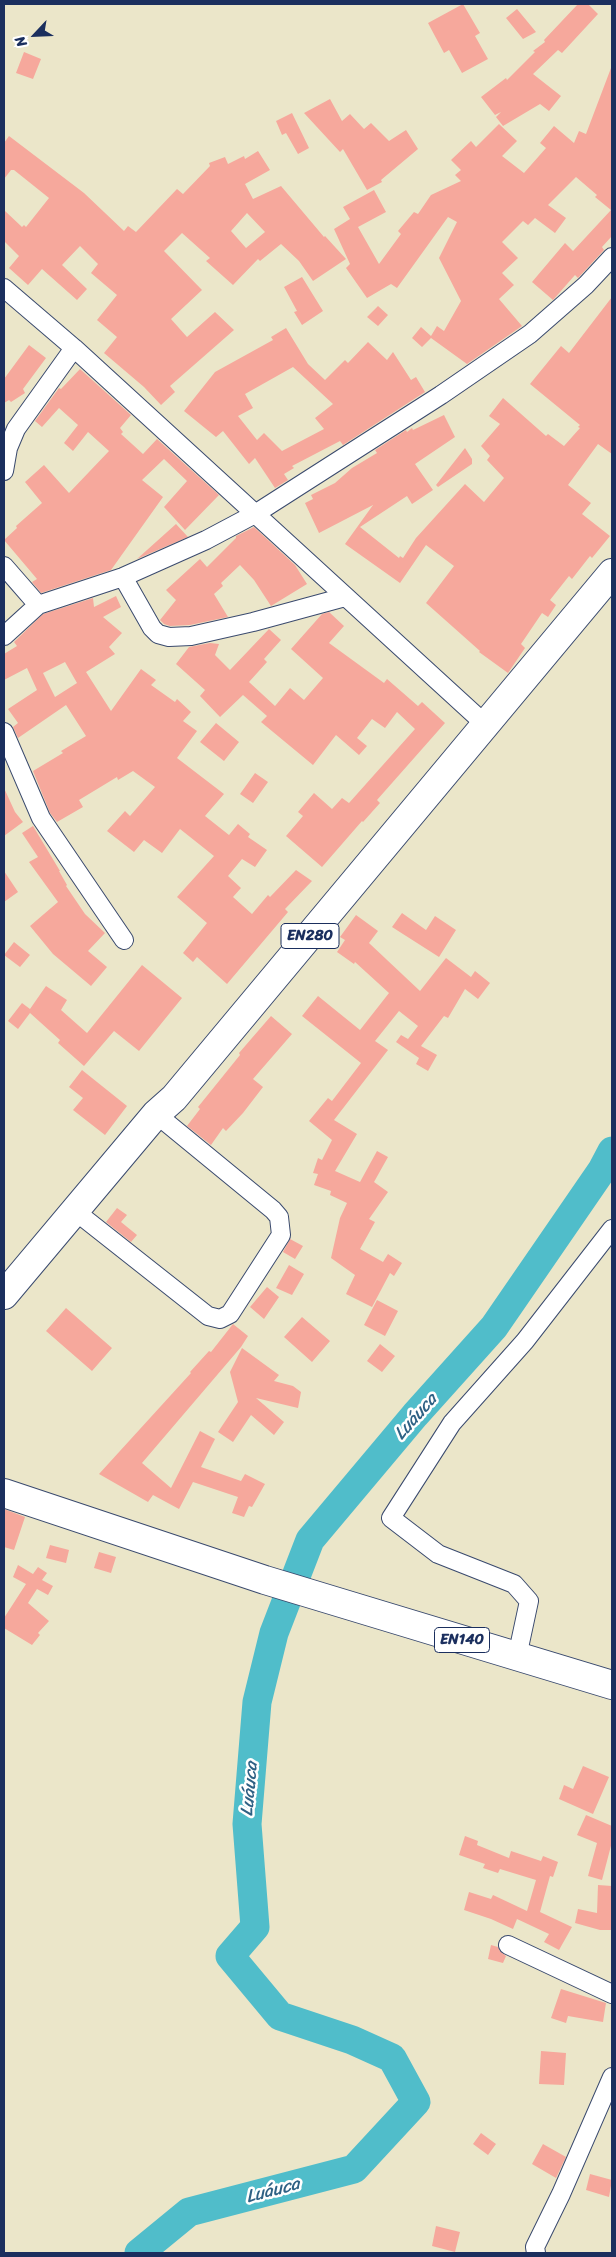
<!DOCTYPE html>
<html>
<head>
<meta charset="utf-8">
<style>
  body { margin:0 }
  #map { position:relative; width:616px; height:2257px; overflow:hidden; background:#ebe6c9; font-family:Sriracha,sans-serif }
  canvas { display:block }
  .frame { position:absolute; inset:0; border:5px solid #1b2f5e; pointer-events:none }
  .north { position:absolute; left:10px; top:10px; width:50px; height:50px; -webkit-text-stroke:4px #fff; paint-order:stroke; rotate:245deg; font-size:14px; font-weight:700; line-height:20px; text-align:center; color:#1b2f5e }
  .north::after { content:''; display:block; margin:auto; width:18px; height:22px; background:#1b2f5e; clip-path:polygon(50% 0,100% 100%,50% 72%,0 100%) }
</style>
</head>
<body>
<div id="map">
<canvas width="616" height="2257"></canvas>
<div class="frame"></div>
<div class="north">N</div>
</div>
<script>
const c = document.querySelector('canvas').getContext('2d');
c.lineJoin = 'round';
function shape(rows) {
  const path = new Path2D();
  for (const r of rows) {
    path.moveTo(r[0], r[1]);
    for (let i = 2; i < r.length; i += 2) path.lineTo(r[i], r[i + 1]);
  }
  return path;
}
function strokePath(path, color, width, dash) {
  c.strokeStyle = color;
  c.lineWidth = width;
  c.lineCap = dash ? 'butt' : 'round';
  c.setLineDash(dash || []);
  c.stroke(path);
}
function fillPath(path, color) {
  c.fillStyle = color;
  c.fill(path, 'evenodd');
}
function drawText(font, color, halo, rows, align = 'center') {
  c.font = font + ' Sriracha,sans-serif';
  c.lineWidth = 5;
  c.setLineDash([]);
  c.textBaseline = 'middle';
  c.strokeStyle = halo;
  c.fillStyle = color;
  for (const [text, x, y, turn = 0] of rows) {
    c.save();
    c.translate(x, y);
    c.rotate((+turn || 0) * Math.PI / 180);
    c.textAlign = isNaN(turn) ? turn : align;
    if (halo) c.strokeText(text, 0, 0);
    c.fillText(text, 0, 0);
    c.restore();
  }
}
const river = shape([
  [139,2253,189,2212,354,2169,416,2102,392,2058,352,2040,280,2016,230,1956,255,1927,247,1824,257,1702,274,1633,310,1540,415,1415,494,1327,602,1170,612,1151]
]);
const building = shape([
  [463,4,480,33,475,36,488,59,462,73,449,50,444,53,428,23],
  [578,4,588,4,598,14,562,53,558,50,533,74,561,96,549,111,540,104,503,126,496,117,501,112,495,115,481,97,506,78,507,80,535,52,533,51,545,42,544,40],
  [517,9,536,32,523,39,506,18],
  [24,52,41,59,33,79,16,73],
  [611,68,612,236,602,247,604,250,578,278,575,275,553,300,532,282,565,243,573,251,611,210,595,197,597,195,576,177,548,205,566,218,555,233,535,218,528,225,523,221,502,242,518,258,502,273,514,285,499,299,522,326,467,364,431,338,422,347,412,338,421,327,431,336,437,326,444,331,461,301,439,258,457,222,448,217,397,288,391,284,367,298,346,268,350,264,334,229,350,219,343,207,374,190,386,212,358,227,379,264,401,234,398,231,414,212,418,214,431,195,461,181,455,175,461,170,451,160,471,141,476,147,499,124,517,141,502,156,524,173,546,148,540,143,554,126,574,143,579,131,586,134],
  [330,99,342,121,350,114,364,129,371,123,389,141,406,130,418,149,381,180,382,182,367,190,343,149,340,152,304,113],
  [292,113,309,148,298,154,286,133,282,135,276,121],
  [9,136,84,193,124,231,128,226,136,232,177,189,183,194,210,166,209,163,225,157,228,164,244,156,245,159,258,151,270,170,245,184,253,199,281,186,324,237,325,236,346,259,313,281,299,261,281,244,260,261,258,259,233,285,206,261,210,258,182,233,164,251,202,290,171,319,187,337,215,312,234,330,170,386,175,392,161,405,144,387,104,353,117,337,97,320,117,295,91,273,98,264,80,246,62,265,87,289,77,300,42,269,28,285,9,268,19,256,4,241,4,210,22,227,24,225,26,227,49,198,14,170,11,170,4,179,4,143],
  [247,213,265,232,246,248,231,231],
  [302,277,323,311,302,325,294,312,297,311,284,287],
  [612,297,612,454,598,444,568,485,591,503,582,514,610,536,592,558,590,556,572,579,569,576,550,600,556,605,548,617,542,613,521,644,525,648,508,673,479,652,480,651,426,603,454,566,426,545,400,583,345,544,373,505,319,533,305,503,313,499,311,495,335,483,352,468,377,453,375,450,406,430,407,432,412,428,413,430,444,415,455,437,415,464,433,490,412,504,407,496,360,527,399,558,400,556,403,558,416,538,465,484,484,502,504,478,487,460,490,456,481,446,500,424,489,416,503,398,546,436,548,434,564,446,580,428,578,427,580,425,530,384,561,346,569,353],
  [378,306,388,315,378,326,367,317],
  [286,328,308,364,325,380,345,360,348,363,368,342,387,360,393,352,411,380,416,377,425,392,343,445,340,441,292,466,294,468,284,474,288,480,275,488,255,458,249,464,223,431,216,437,184,411,215,372,273,340,271,337],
  [293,367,333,404,315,418,324,429,282,451,264,433,257,440,238,416,253,408,245,394],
  [29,345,46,358,23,389,25,393,11,402,9,400,4,403,4,379],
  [80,369,131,415,120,428,123,432,121,434,143,454,157,439,219,495,185,530,164,507,187,481,164,459,142,480,163,497,111,570,41,593,32,582,37,579,4,540,17,528,16,526,42,503,25,482,44,465,69,493,109,451,88,432,73,451,64,443,78,425,59,408,42,427,35,421,59,388,61,389],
  [465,448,472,459,472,464,438,487,436,485],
  [176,524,188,537,137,559],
  [254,527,295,565,307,584,271,606,254,580,240,565,221,583,223,586,214,594,228,617,190,625,170,626,164,624,160,620,176,600,166,590,200,559,207,567,236,538,236,536],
  [116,596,121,607,103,617,122,633,109,647,115,654,86,672,111,711,141,669,156,680,151,685,175,702,177,699,191,712,183,721,197,731,177,758,224,794,205,816,229,835,238,824,250,834,248,837,267,850,255,867,242,859,228,876,241,888,233,897,252,914,268,895,270,897,296,870,312,881,285,909,288,912,227,984,197,957,193,962,183,953,207,923,177,897,214,856,180,829,162,853,144,840,134,852,107,831,125,811,130,816,155,787,133,771,118,780,117,777,79,800,83,807,57,822,50,813,33,771,63,753,61,751,86,736,66,705,18,738,13,727,18,723,8,709,37,690,27,668,4,680,4,654,17,646,14,642,43,614,93,598,94,607],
  [65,662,77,683,55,697,43,673],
  [329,612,344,626,329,643,384,683,387,679,418,706,422,702,445,723,377,800,380,803,363,822,362,821,322,867,286,836,303,816,298,812,314,793,332,809,342,798,349,803,415,729,397,712,385,728,372,719,357,738,367,746,359,755,336,735,313,765,261,722,267,716,243,695,220,717,200,696,205,690,176,664,189,647,210,643,219,644,215,655,230,670,269,629,281,640,264,659,267,662,249,682,275,706,290,688,304,700,323,678,291,649,322,614],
  [216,723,239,742,224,761,200,742],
  [255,773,268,782,253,803,240,794],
  [4,788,15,812,23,822,4,836],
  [33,826,60,871,59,871,67,885,66,886,85,914,105,933,88,951,107,967,91,986,53,954,30,926,58,902,29,862,38,857,22,833],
  [4,871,18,892,4,902],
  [402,913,426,930,435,916,456,930,439,957,392,927],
  [356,915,378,931,369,943,420,991,446,958,471,977,475,971,490,983,478,999,465,989,448,1018,444,1016,421,1046,437,1055,428,1071,416,1064,419,1058,396,1042,401,1035,408,1039,418,1026,399,1011,375,1041,388,1050,334,1120,357,1134,335,1171,360,1182,377,1151,388,1157,374,1182,388,1192,369,1219,375,1222,360,1249,383,1262,388,1254,402,1263,394,1276,390,1273,372,1307,346,1294,355,1275,331,1258,340,1218,347,1203,330,1195,331,1191,314,1185,318,1174,313,1173,318,1158,322,1160,332,1140,309,1121,328,1098,332,1101,361,1063,302,1016,318,996,360,1030,389,993,355,962,354,964,337,952,345,940,340,937],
  [14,942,30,955,20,967,4,955],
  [142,965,182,998,139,1051,114,1031,84,1066,58,1043,60,1040,30,1013,18,1029,8,1021,22,1003,30,1009,46,986,67,1000,61,1010,87,1033],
  [271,1016,292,1034,253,1079,263,1087,243,1113,226,1131,223,1128,211,1145,187,1126,200,1109,198,1107,240,1055,239,1053],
  [82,1070,127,1106,105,1135,73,1110,83,1098,69,1087],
  [117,1208,127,1215,121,1222,137,1235,131,1242,106,1222],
  [290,1239,303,1246,295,1259,283,1252],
  [289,1265,304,1274,292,1295,276,1288],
  [267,1287,279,1297,264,1319,250,1307],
  [377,1300,398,1311,385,1336,364,1325],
  [66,1308,112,1348,92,1371,46,1331],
  [302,1317,330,1341,312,1362,284,1337],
  [233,1324,248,1336,241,1347,142,1463,171,1488,200,1431,215,1439,201,1467,241,1481,245,1474,265,1484,252,1507,249,1506,244,1517,232,1513,238,1497,193,1482,179,1509,153,1495,148,1502,99,1474,191,1373,190,1372,209,1351,211,1352],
  [380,1344,395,1356,382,1372,367,1361],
  [242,1348,279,1375,274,1381,293,1386,301,1392,298,1408,256,1398,284,1422,274,1435,251,1415,233,1442,218,1432,238,1402,230,1372],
  [4,1509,25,1517,14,1550,4,1547],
  [50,1545,69,1550,66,1563,46,1558],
  [99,1552,116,1557,111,1573,94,1568],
  [18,1565,33,1574,38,1567,47,1573,42,1580,53,1586,48,1595,37,1589,28,1603,49,1621,38,1633,40,1635,32,1645,4,1628,4,1618,26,1584,13,1577],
  [583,1766,609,1777,593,1814,559,1799,564,1785,573,1789],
  [586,1815,612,1826,612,1842,602,1880,588,1876,597,1843,577,1835],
  [465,1836,478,1841,477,1845,509,1858,511,1851,541,1861,543,1856,558,1862,553,1877,550,1876,540,1912,572,1927,559,1950,544,1942,549,1934,517,1919,513,1929,491,1919,464,1910,469,1892,491,1899,493,1895,527,1911,536,1880,500,1869,498,1873,483,1868,485,1864,459,1855],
  [598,1885,612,1886,612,1930,600,1930,575,1923,578,1909,597,1913],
  [491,1945,498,1947,500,1951,506,1956,503,1963,488,1959],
  [561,1989,606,2003,603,2022,568,2016,566,2023,551,2018],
  [541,2051,566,2053,564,2085,539,2084],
  [481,2133,496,2144,488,2155,473,2144],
  [543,2144,566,2157,556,2178,532,2164],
  [590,2174,612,2180,609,2197,586,2190],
  [436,2226,460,2232,455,2252,432,2246]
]);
const minor = shape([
  [4,288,74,348,486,725],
  [4,471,8,448,16,429,74,348],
  [4,566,38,605],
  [123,577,152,628,158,634,169,637,191,636,253,622,345,597],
  [4,636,38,605,123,577,206,540,255,514,441,395,530,334,586,285,612,257],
  [4,732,41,818,124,940],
  [75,1211,208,1316,220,1319,230,1314,281,1235,279,1217,273,1210,156,1114],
  [517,1657,529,1601,514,1584,438,1554,391,1518,452,1423,525,1341,612,1229],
  [508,1945,612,1994],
  [536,2253,535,2247,561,2194,612,2077]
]);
const primary = shape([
  [4,1295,156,1114,174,1098,612,573],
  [4,1493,265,1580,612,1685]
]);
const shields = [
  [310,936,58],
  [462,1640,55]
];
const shieldNames = [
  ["EN280",310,936],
  ["EN140",462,1640]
];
const waterNames = [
  ["Luáuca",416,1417,-49],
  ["Luáuca",250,1789,-85],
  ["Luáuca",273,2191,-15]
];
strokePath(river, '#50bdca', 29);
fillPath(building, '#f6a89c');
strokePath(minor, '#3a4a6e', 20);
strokePath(primary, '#3a4a6e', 30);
strokePath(minor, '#fff', 18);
strokePath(primary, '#fff', 28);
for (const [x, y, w] of shields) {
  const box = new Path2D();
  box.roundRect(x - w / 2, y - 12.5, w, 25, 4);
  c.fillStyle = '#fff';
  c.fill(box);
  strokePath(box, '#1b2f5e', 1);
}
drawText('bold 15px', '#1b2f5e', null, shieldNames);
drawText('italic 18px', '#2e6184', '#fff', waterNames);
</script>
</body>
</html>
